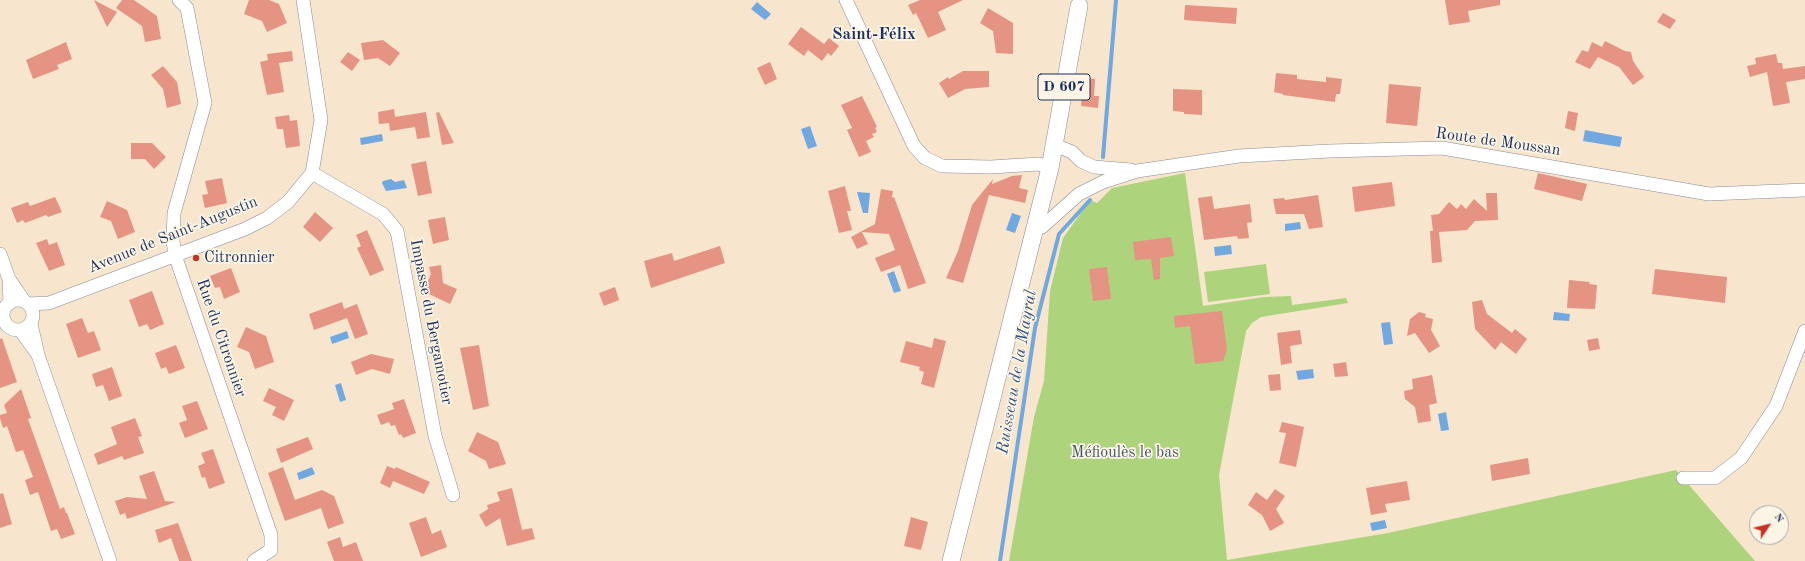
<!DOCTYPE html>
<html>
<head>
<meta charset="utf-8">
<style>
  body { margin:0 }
  #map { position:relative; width:1805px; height:561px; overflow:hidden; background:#f7e6cd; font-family:"Old Standard TT",serif }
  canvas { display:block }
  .north { position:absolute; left:1749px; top:505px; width:40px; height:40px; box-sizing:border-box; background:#fcf5e5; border:1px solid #a2a6af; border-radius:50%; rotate:55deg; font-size:11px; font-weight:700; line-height:16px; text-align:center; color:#1b2f5e }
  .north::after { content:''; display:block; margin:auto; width:14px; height:18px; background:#c8321e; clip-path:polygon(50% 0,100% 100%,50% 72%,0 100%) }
</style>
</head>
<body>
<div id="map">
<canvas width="1805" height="561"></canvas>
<div class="north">N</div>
</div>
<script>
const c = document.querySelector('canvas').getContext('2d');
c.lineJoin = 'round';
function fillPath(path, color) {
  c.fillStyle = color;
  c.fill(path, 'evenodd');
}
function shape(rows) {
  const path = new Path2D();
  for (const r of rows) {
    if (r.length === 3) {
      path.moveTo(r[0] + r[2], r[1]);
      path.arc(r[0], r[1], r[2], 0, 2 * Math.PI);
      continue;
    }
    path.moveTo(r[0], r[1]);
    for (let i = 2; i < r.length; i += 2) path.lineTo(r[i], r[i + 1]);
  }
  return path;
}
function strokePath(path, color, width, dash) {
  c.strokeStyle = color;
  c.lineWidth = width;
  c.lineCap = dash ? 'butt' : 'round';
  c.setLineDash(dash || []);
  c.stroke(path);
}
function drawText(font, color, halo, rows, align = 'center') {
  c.font = font + ' "Old Standard TT",serif';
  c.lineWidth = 3.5;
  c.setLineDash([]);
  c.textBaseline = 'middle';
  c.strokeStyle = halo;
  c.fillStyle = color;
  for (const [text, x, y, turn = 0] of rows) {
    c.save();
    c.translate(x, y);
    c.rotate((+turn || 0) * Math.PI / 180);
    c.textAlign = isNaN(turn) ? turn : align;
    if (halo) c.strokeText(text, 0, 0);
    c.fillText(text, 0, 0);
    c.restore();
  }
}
const green = shape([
  [1185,173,1203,306,1264,297,1291,296,1292,305,1346,298,1348,303,1261,317,1252,323,1246,331,1219,475,1227,560,1388,533,1676,470,1755,561,1009,561,1034,417,1044,381,1050,291,1063,238,1090,200,1097,203,1112,188],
  [1266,264,1270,294,1208,302,1204,272]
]);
const water = shape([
  [757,2,771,14,765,20,751,9],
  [810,126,817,146,808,149,801,129],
  [1585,130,1622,137,1620,147,1583,141],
  [382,134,383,141,361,145,360,138],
  [391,179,395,182,404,180,407,188,386,191,382,183,383,181],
  [857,192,870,193,868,213,863,213],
  [1012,213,1021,216,1015,233,1006,230],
  [1300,222,1301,229,1285,231,1285,224],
  [1231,245,1232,254,1215,256,1214,247],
  [894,271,901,291,894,293,887,274],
  [1554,312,1570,314,1569,321,1553,320],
  [1390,322,1393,344,1384,345,1381,323],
  [347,331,349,338,332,344,330,337],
  [1313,369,1314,378,1298,380,1296,371],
  [341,383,346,400,340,402,335,385],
  [1446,412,1449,430,1441,431,1438,414],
  [312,467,315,474,299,480,297,473],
  [1385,520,1387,528,1372,531,1370,523]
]);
const stream = shape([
  [1103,157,1116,0],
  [1000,561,1035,328,1059,234,1090,200]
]);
const building = shape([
  [94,0,117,12,107,27],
  [122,0,134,0,157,16,161,39,145,42,142,26,116,8],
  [249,0,269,0,279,4,287,23,267,32,262,21,244,14],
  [920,0,963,0,938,12,946,30,928,38,916,13,913,15,908,5],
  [1445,0,1500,0,1500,5,1468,11,1470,22,1449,25],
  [1185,5,1237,8,1236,24,1184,20],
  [988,8,1013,23,1013,54,996,53,993,31,980,23],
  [1663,13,1676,20,1670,29,1657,22],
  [801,27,824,44,829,38,839,46,831,56,828,53,822,61,808,50,804,56,788,44],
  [383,40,400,53,390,66,378,58,364,60,361,43],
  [1605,41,1625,51,1631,52,1633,61,1644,77,1633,85,1619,67,1598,57,1590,69,1575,62,1582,50,1588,52,1592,42,1602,47],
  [66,42,72,59,57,65,59,69,33,79,26,60],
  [292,51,293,61,279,63,284,92,267,95,260,62,268,60,267,54],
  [348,52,360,60,352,71,340,62],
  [1776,54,1778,63,1782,63,1783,69,1805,66,1805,79,1786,82,1790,103,1773,106,1767,72,1750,77,1747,66,1756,64,1755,58],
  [770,62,777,79,765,85,757,68],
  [163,66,177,82,181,104,167,108,163,89,151,75],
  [963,71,989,71,989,87,965,89,948,98,939,83,948,77,949,79],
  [1276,73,1297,75,1297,79,1326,82,1326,77,1342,79,1340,94,1336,94,1335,102,1283,95,1283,94,1274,92],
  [1083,78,1095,79,1094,96,1099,96,1098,108,1081,106],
  [1389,84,1421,87,1417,126,1386,123],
  [1173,89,1202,90,1202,115,1184,114,1184,112,1173,111],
  [862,96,877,127,875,128,877,132,872,134,874,137,866,141,871,152,859,157,847,130,852,128,841,105],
  [394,109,395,117,426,112,430,137,417,139,415,127,390,131,389,123,379,124,378,112],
  [1568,111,1578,113,1575,131,1565,128],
  [439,112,454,143,442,145,436,113],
  [289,115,290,121,297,120,300,146,286,148,283,129,277,129,275,117],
  [131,143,152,143,166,157,154,169,145,159,131,159],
  [426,161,432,193,418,196,411,164],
  [1538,173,1587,184,1582,201,1534,189],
  [1022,175,1019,188,1028,190,1025,203,989,195,963,283,946,278,958,251,972,205,993,179,992,184,1012,176],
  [222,178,227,203,205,208,202,195,208,194,205,181],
  [1392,182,1395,206,1355,212,1352,187],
  [845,186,851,211,847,211,852,230,839,233,828,191],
  [881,189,893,191,892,198,894,197,926,283,908,289,900,265,881,272,875,258,895,250,889,234,862,232,868,244,857,249,851,237,875,224],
  [1486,193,1497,193,1498,220,1475,221,1467,230,1439,232,1442,262,1432,263,1430,231,1433,231,1431,215,1439,214,1449,202,1457,209,1461,204,1466,209,1474,199,1487,211],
  [1318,195,1323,227,1309,229,1304,214,1276,214,1273,199,1284,198,1285,200],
  [1212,196,1214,209,1250,204,1252,222,1247,223,1249,238,1238,239,1237,236,1204,240,1198,198],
  [55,197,62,212,48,217,46,215,25,223,23,220,17,223,11,208,28,202,30,206],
  [107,201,127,210,135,232,118,239,111,221,100,217],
  [315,212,333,228,320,242,303,227],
  [445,217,449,240,433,244,428,220],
  [367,230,384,270,370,276,357,248,361,246,356,235],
  [1171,237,1174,256,1160,258,1160,279,1154,280,1151,259,1135,260,1133,242],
  [47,239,49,245,57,242,65,265,49,271,36,243],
  [720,246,725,263,651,288,644,261,672,253,674,261],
  [441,265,443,283,457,289,450,304,429,294,430,290,425,288,431,274,429,267],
  [1107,267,1111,299,1093,301,1089,269],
  [231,268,240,292,224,299,220,287,215,288,210,276],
  [1655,269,1727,277,1725,303,1652,294],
  [1569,280,1590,282,1589,284,1597,285,1595,309,1567,308],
  [615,287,619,300,604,306,599,293],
  [152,291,164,324,150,330,147,324,139,327,129,300],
  [1482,300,1487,314,1512,333,1515,329,1527,339,1516,354,1501,342,1495,350,1475,329,1472,302],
  [342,302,344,309,357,304,368,334,355,339,347,318,314,330,309,314],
  [1222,311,1227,350,1223,361,1195,364,1190,326,1175,328,1174,316],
  [1419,312,1426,314,1425,317,1433,319,1431,330,1440,346,1429,353,1415,333,1407,336,1410,319],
  [82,318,88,333,94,331,101,350,78,358,66,324],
  [246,327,266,336,274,362,255,369,249,352,237,347],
  [1300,330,1302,344,1290,346,1292,363,1281,365,1277,333],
  [2,338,17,382,0,388,0,339],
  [934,338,946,341,934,388,921,384,924,372,919,370,920,367,900,362,906,341,932,348],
  [1598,338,1600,349,1589,351,1587,340],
  [176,345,185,368,169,374,166,367,161,369,155,353],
  [479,345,489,406,473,410,460,348],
  [371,354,394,359,390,374,372,369,356,375,351,362],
  [1346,362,1348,376,1335,377,1333,364],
  [112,367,122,396,109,401,103,385,96,387,92,374],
  [1280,374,1281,390,1270,391,1268,375],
  [1432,375,1437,403,1429,405,1431,421,1418,423,1415,407,1405,399,1404,391,1413,389,1412,379],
  [269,388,294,400,284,421,272,415,276,407,263,401],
  [21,389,31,418,28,419,60,509,64,507,66,513,67,513,75,534,61,539,57,529,51,531,38,492,30,495,25,480,33,477,23,450,16,452,7,426,3,428,0,418,0,415,7,413,4,405],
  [404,399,416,433,403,438,401,434,399,435,395,425,391,426,389,422,381,425,377,415,394,409,392,403],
  [197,401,208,429,185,438,179,423,187,420,182,406],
  [135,418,142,436,138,437,144,453,124,460,122,456,98,465,94,454,117,444,111,427],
  [1282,422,1304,427,1296,467,1279,463,1286,433,1279,432],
  [477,432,498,442,506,464,489,469,486,461,468,451],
  [308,437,313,449,281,463,276,449],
  [213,449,225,483,209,489,205,477,202,478,198,466,205,463,201,453],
  [1528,458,1530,474,1492,481,1490,465],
  [387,466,395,469,396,467,430,482,424,494,393,481,390,488,380,483],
  [283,467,295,500,322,490,334,496,344,523,328,529,321,508,285,521,268,473],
  [154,471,165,501,176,502,127,519,125,513,120,515,115,501,127,497,147,499,139,476],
  [1407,481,1410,500,1385,504,1387,512,1371,515,1366,488],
  [512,488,522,530,532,528,535,539,507,546,500,518,486,527,479,515,488,509,487,505,500,501,497,492],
  [1275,489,1285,496,1276,509,1284,523,1270,531,1262,515,1248,505,1256,492,1267,500],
  [3,493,12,524,0,528,0,494],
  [426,517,432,534,441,530,447,547,421,557,409,523],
  [911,517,928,522,921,550,904,546],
  [178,523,192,561,179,561,171,538,159,543,155,530],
  [340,537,343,547,356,542,363,561,334,561,327,542]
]);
const minor = shape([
  [179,0,187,8,205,103,174,213,173,241,175,255,271,535,271,550,254,561],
  [846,0,914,146,925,158,942,166,991,167,1039,164,1050,168],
  [1062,148,1072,152,1081,161,1094,167,1131,170],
  [312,173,383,214,397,231,435,436,453,495],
  [1042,227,1079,194,1103,182,1137,171,1239,156,1330,151,1442,148,1709,194,1805,190],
  [0,254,9,279],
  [18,315,15],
  [10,303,9,279,24,301],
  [28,304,49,303,245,229,267,218,288,202,312,173,321,120,303,0],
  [20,330,38,355,31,324],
  [38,355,110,561],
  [1683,478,1715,478,1741,458,1776,406,1805,331]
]);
const major = shape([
  [951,561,1050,168,1079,6]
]);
const markers = [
  [196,258,4,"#c8321e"]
];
const shields = [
  [1064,87,52]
];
const shieldNames = [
  ["D 607",1064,87]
];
const streetNames = [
  ["Route de Moussan",1498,142,8],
  ["Avenue de Saint-Augustin",173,235,-22],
  ["Impasse du Bergamotier",431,322,79],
  ["Rue du Citronnier",221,338,71]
];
const poiNames = [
  ["Citronnier",204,258]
];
const parkNames = [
  ["Méfioulès le bas",1125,453]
];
const neighbourhoodNames = [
  ["Saint-Félix",874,35]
];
const waterNames = [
  ["Ruisseau de la Mayral",1017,372,-80]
];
fillPath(green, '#aed37d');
fillPath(water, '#72a8e0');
strokePath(stream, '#72a8e0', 4);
fillPath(building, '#e59382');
strokePath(minor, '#898a96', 14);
strokePath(major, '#898a96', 18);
strokePath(minor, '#fff', 13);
strokePath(major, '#fff', 17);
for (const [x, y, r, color] of markers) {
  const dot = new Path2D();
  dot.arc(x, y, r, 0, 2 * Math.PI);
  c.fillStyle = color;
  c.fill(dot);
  strokePath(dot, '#fcf5e5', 1.5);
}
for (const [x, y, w] of shields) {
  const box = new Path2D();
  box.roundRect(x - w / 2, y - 13, w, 26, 3);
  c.fillStyle = '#fcf5e5';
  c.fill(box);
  strokePath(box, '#1b2f5e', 1);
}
drawText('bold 15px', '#1b2f5e', null, shieldNames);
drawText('16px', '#1b2f5e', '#fcf5e5', streetNames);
drawText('16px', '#1b2f5e', '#fcf5e5', poiNames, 'left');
drawText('16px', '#405866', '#fcf5e5', parkNames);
drawText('bold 17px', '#1b2f5e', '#fcf5e5', neighbourhoodNames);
drawText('italic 17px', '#355385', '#fcf5e5', waterNames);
</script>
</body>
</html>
